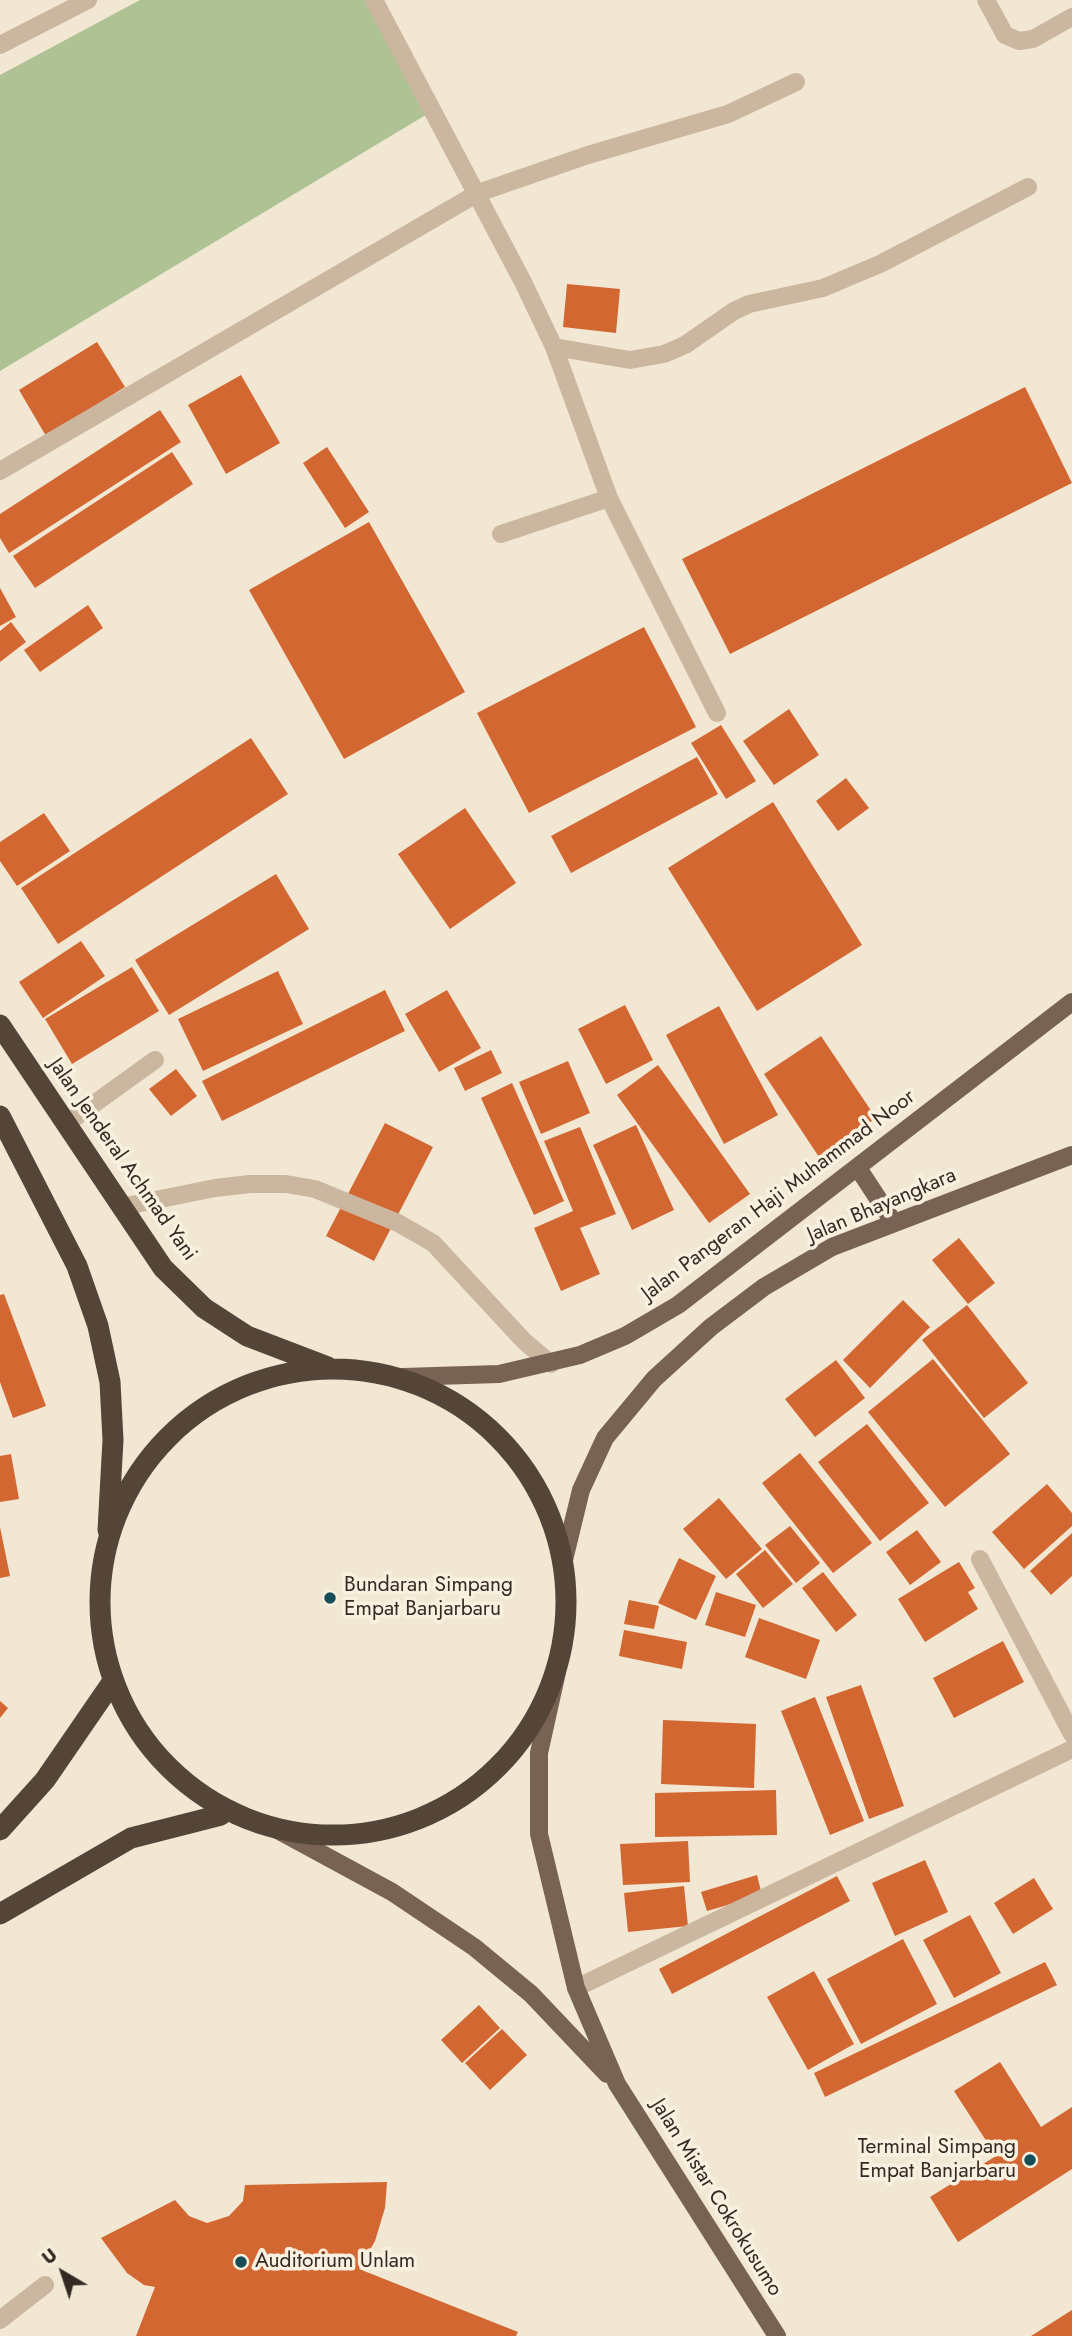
<!DOCTYPE html>
<html>
<head>
<meta charset="utf-8">
<style>
  body { margin:0 }
  #map { position:relative; width:1072px; height:2336px; overflow:hidden; background:#f2e7d3; font-family:Jost,sans-serif }
  canvas { display:block }
  .north { position:absolute; left:28px; top:2238px; width:70px; height:70px; -webkit-text-stroke:5px #faf0df; paint-order:stroke; rotate:321deg; font-size:19px; font-weight:700; line-height:28px; text-align:center; color:#342a23 }
  .north::after { content:''; display:block; margin:auto; width:24px; height:32px; background:#342a23; clip-path:polygon(50% 0,100% 100%,50% 72%,0 100%) }
</style>
</head>
<body>
<div id="map">
<canvas width="1072" height="2336"></canvas>
<div class="north">U</div>
</div>
<script>
const c = document.querySelector('canvas').getContext('2d');
c.lineJoin = 'round';
function fillPath(path, color) {
  c.fillStyle = color;
  c.fill(path, 'evenodd');
}
function shape(rows) {
  const path = new Path2D();
  for (const r of rows) {
    if (r.length === 3) {
      path.moveTo(r[0] + r[2], r[1]);
      path.arc(r[0], r[1], r[2], 0, 2 * Math.PI);
      continue;
    }
    path.moveTo(r[0], r[1]);
    for (let i = 2; i < r.length; i += 2) path.lineTo(r[i], r[i + 1]);
  }
  return path;
}
function strokePath(path, color, width, dash) {
  c.strokeStyle = color;
  c.lineWidth = width;
  c.lineCap = dash ? 'butt' : 'round';
  c.setLineDash(dash || []);
  c.stroke(path);
}
function drawText(font, color, halo, rows, align = 'center') {
  c.font = font + ' Jost,sans-serif';
  c.lineWidth = 7;
  c.setLineDash([]);
  c.textBaseline = 'middle';
  c.strokeStyle = halo;
  c.fillStyle = color;
  for (const [text, x, y, turn = 0] of rows) {
    c.save();
    c.translate(x, y);
    c.rotate((+turn || 0) * Math.PI / 180);
    c.textAlign = isNaN(turn) ? turn : align;
    if (halo) c.strokeText(text, 0, 0);
    c.fillText(text, 0, 0);
    c.restore();
  }
}
const green = shape([
  [140,0,375,0,439,107,0,371,0,75]
]);
const building = shape([
  [567,284,620,289,616,333,563,327],
  [97,342,125,387,46,436,19,390],
  [241,375,280,443,226,474,188,405],
  [1025,387,1072,483,730,654,682,559],
  [160,410,181,442,9,553,0,538,0,514],
  [327,447,369,512,345,528,303,463],
  [172,452,193,484,35,588,13,556],
  [369,522,465,692,344,759,249,590],
  [0,588,16,617,0,626],
  [88,605,103,628,40,672,24,650],
  [11,622,26,642,0,662,0,631],
  [644,627,696,727,529,813,477,713],
  [789,709,819,755,774,785,743,741],
  [721,725,756,781,726,799,691,743],
  [251,738,288,794,58,944,21,888],
  [697,757,718,794,571,873,551,836],
  [846,778,869,808,838,831,816,801],
  [773,802,862,945,757,1011,668,868],
  [465,808,516,883,450,929,398,854],
  [44,813,70,851,17,886,0,861,0,842],
  [276,874,309,929,169,1015,135,960],
  [81,941,105,976,43,1018,19,982],
  [132,967,159,1011,72,1064,45,1019],
  [278,971,303,1024,203,1071,178,1019],
  [385,990,405,1031,222,1121,202,1081],
  [447,990,481,1048,439,1072,405,1014],
  [625,1005,653,1060,606,1084,578,1029],
  [719,1006,778,1115,724,1144,666,1035],
  [821,1036,876,1118,819,1157,764,1074],
  [491,1050,502,1073,465,1091,454,1068],
  [568,1061,590,1113,541,1134,519,1082],
  [658,1065,750,1194,709,1223,617,1095],
  [176,1069,197,1096,171,1116,149,1089],
  [512,1083,564,1201,534,1215,481,1098],
  [385,1123,433,1147,374,1261,326,1236],
  [636,1125,674,1210,632,1230,593,1145],
  [580,1127,616,1214,580,1228,600,1274,561,1291,534,1228,573,1211,544,1141],
  [959,1238,995,1283,968,1304,932,1260],
  [4,1294,46,1406,13,1418,0,1382,0,1295],
  [903,1300,930,1327,870,1388,843,1360],
  [967,1305,1028,1383,984,1418,922,1340],
  [933,1359,1010,1454,945,1507,868,1412],
  [836,1360,865,1398,815,1437,785,1399],
  [867,1424,929,1503,880,1541,818,1462],
  [800,1453,872,1543,833,1573,762,1483],
  [11,1454,19,1499,0,1502,0,1456],
  [1047,1484,1072,1513,1072,1526,1024,1569,992,1532],
  [719,1498,762,1549,726,1579,683,1529],
  [790,1526,820,1563,796,1583,765,1545],
  [0,1527,10,1576,0,1578],
  [917,1530,941,1562,910,1585,886,1552],
  [1072,1533,1072,1576,1051,1595,1030,1571],
  [765,1550,793,1584,763,1608,736,1574],
  [679,1558,716,1576,696,1620,658,1603],
  [959,1562,975,1588,968,1592,978,1609,925,1642,898,1599],
  [823,1572,857,1615,836,1632,802,1588],
  [716,1592,756,1605,745,1637,705,1625],
  [629,1600,659,1606,654,1629,624,1624],
  [759,1618,820,1640,806,1679,745,1657],
  [624,1630,687,1642,682,1669,619,1656],
  [1003,1641,1024,1682,954,1718,933,1678],
  [861,1685,904,1806,869,1819,826,1697],
  [815,1697,864,1821,830,1835,781,1711],
  [0,1701,8,1708,0,1718],
  [663,1720,756,1724,754,1788,661,1784],
  [776,1790,777,1835,655,1837,655,1793],
  [688,1841,690,1882,623,1885,620,1844],
  [925,1860,948,1912,895,1936,872,1883],
  [757,1875,762,1895,707,1911,701,1892],
  [837,1876,850,1901,672,1994,659,1969],
  [1034,1878,1053,1909,1013,1934,994,1903],
  [684,1886,688,1926,628,1932,624,1893],
  [970,1915,1001,1973,954,1998,923,1940],
  [903,1939,937,2004,861,2044,827,1979],
  [1045,1962,1057,1985,825,2097,814,2073],
  [814,1971,854,2044,808,2070,767,1997],
  [479,2005,500,2028,462,2063,441,2040],
  [502,2029,527,2055,490,2090,465,2063],
  [1000,2062,1041,2127,1072,2107,1072,2169,958,2242,930,2197,996,2156,954,2091],
  [387,2182,385,2208,375,2241,359,2269,518,2332,516,2336,136,2336,155,2287,144,2285,127,2273,101,2238,175,2200,189,2216,207,2223,229,2216,243,2201,245,2185],
  [1072,2310,1072,2336,1031,2336]
]);
const minor = shape([
  [374,0,523,282,554,347,609,498,717,713],
  [986,0,1005,35,1019,41,1033,39,1072,17],
  [0,45,88,0],
  [554,347,630,360,664,354,685,345,734,311,749,304,823,288,880,264,1028,187],
  [0,471,478,193,588,155,728,114,796,82],
  [501,534,609,498],
  [66,1124,155,1060],
  [121,1207,215,1188,250,1184,286,1184,315,1189,398,1223,433,1243,524,1341,551,1364],
  [980,1559,1072,1734],
  [576,1988,1072,1749],
  [0,2320,45,2285]
]);
const major = shape([
  [858,1168,894,1223],
  [403,1377,499,1374,580,1355,625,1336,678,1305,1072,1002],
  [564,1560,581,1490,605,1438,654,1379,711,1327,764,1287,832,1247,1072,1155],
  [557,1672,539,1753,539,1834,576,1988,617,2084,777,2336],
  [274,1828,392,1892,474,1947,531,1994,607,2074]
]);
const highway = shape([
  [0,1025,163,1268,204,1308,247,1336,328,1367],
  [0,1116,77,1266,98,1326,110,1382,113,1440,108,1530],
  [333,1602,233],
  [0,1830,45,1780,113,1681],
  [0,1914,131,1838,221,1815]
]);
const markers = [
  [330,1598,7,"#164e58"],
  [1030,2160,7,"#164e58"],
  [241,2262,7,"#164e58"]
];
const streetNames = [
  ["Jalan Jenderal Achmad Yani",122,1160,55],
  ["Jalan Pangeran Haji Muhammad Noor",779,1196,-37],
  ["Jalan Bhayangkara",882,1206,-23],
  ["Jalan Mistar Cokrokusumo",716,2198,58]
];
const poiNames = [
  ["Bundaran Simpang",344,1586],
  ["Empat Banjarbaru",344,1610],
  ["Terminal Simpang",1016,2148,"right"],
  ["Empat Banjarbaru",1016,2172,"right"],
  ["Auditorium Unlam",255,2262]
];
fillPath(green, '#aec293');
fillPath(building, '#d26732');
strokePath(minor, '#cbb79f', 18);
strokePath(major, '#776253', 18);
strokePath(highway, '#554539', 21);
for (const [x, y, r, color] of markers) {
  const dot = new Path2D();
  dot.arc(x, y, r, 0, 2 * Math.PI);
  c.fillStyle = color;
  c.fill(dot);
  strokePath(dot, '#faf0df', 2.5);
}
drawText('21px', '#342a23', '#faf0df', streetNames);
drawText('21px', '#342a23', '#faf0df', poiNames, 'left');
</script>
</body>
</html>
